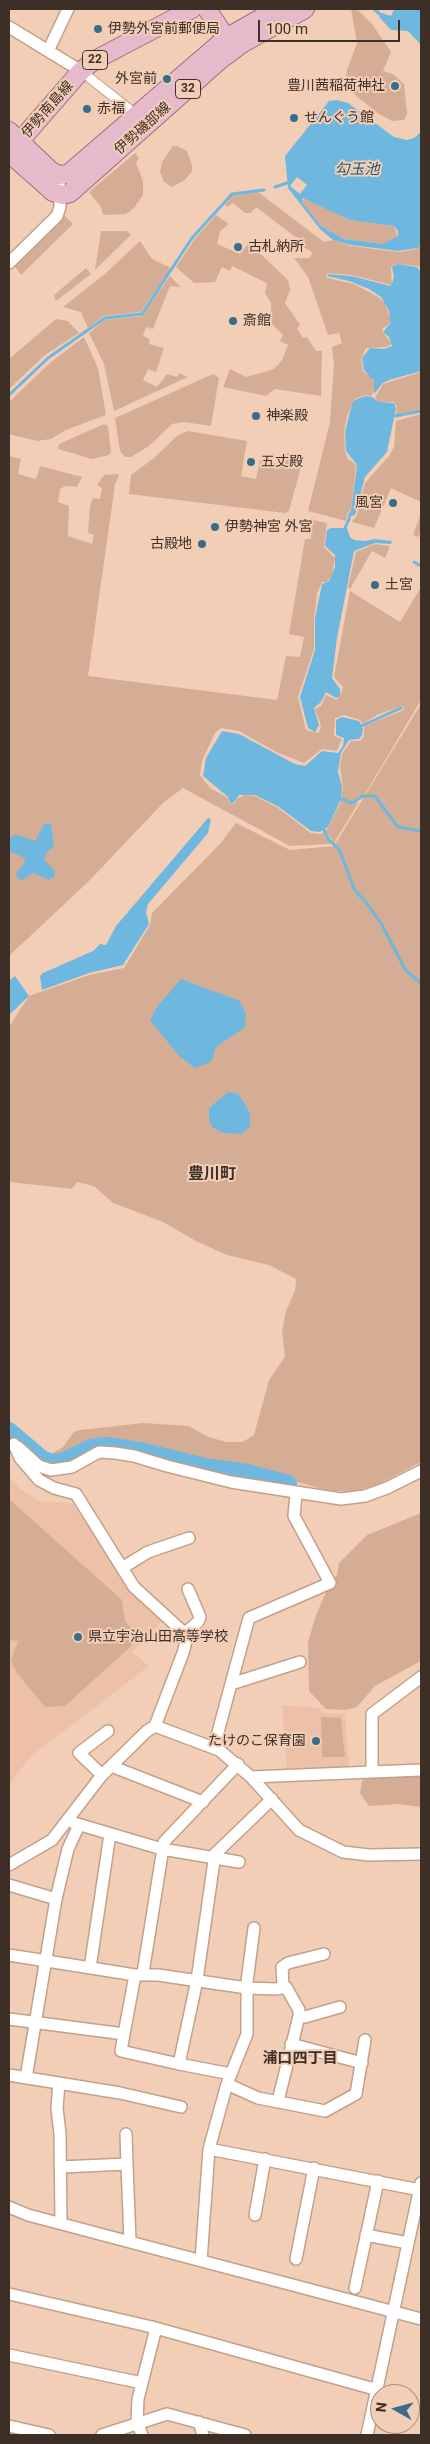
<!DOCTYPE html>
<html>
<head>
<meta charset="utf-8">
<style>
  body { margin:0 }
  #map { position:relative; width:430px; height:2444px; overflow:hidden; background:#f3ceb7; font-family:Roboto,sans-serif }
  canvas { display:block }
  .frame { position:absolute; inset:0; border:10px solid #3e2f26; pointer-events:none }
  .north { position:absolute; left:370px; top:2384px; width:50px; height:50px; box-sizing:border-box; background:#f3ceb7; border:1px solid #ab8e7d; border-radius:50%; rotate:277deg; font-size:14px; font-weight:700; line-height:20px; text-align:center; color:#3e2f26 }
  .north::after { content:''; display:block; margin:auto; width:18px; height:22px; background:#396e8a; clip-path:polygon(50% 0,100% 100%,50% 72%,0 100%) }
  .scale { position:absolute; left:258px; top:20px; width:142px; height:22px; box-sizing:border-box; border:2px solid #3e2f26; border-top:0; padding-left:6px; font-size:15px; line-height:18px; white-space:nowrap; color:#3e2f26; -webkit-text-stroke:4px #f3ceb7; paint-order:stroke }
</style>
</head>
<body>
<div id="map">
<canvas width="430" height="2444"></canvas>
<div class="frame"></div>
<div class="north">N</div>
<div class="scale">100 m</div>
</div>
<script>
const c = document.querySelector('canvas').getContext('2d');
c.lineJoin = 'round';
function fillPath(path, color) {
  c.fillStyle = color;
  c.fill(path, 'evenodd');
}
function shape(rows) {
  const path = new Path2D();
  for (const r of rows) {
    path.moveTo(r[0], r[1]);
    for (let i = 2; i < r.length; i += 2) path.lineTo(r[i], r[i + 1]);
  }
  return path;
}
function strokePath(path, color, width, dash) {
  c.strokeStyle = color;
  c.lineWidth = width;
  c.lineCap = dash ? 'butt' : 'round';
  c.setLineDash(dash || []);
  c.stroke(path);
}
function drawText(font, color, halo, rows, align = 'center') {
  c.font = font + ' Roboto,"Noto Sans JP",sans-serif';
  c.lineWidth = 4;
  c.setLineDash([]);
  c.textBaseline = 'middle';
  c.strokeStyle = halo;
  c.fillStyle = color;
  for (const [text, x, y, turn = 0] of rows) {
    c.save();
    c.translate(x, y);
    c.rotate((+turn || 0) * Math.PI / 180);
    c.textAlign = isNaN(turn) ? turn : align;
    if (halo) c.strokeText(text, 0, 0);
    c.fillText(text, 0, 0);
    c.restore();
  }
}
const built = shape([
  [9,1476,19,1488,39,1501,73,1503,126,1585,162,1621,132,1652,149,1666,30,1757,9,1785],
  [282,1705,319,1708,323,1713,345,1714,349,1769,287,1772]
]);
const green = shape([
  [351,9,357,9,372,24,391,52,383,71,393,74,404,84,407,114,404,120,392,121,379,114,349,90,345,81,347,70,357,43],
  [173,146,177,146,187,151,192,165,192,171,185,180,172,187,164,182,160,172,162,162],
  [135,153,139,158,136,163,143,181,143,195,134,208,126,214,103,215,101,207,89,192],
  [258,192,324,242,333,240,351,246,398,252,417,249,421,244,421,271,419,266,396,264,391,267,392,285,351,275,328,273,326,276,327,278,354,284,380,298,385,304,390,318,389,325,383,328,382,331,392,344,386,347,366,348,361,359,363,371,372,378,375,385,372,396,365,395,355,399,347,416,344,432,345,451,347,458,356,465,351,510,348,512,346,521,308,511,330,422,334,365,332,347,342,343,339,333,328,335,308,277,294,258,310,258,312,252,303,247,302,239,294,236,256,207,251,213,245,213,233,203,227,207,225,205,232,195],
  [305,198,350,220,394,226,398,237,383,244,344,239,321,226,302,202],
  [216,215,229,224,220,231,217,244,240,254,249,243,288,280,290,290,285,303,300,325,297,328,303,338,307,337,316,351,322,351,321,396,275,389,266,396,223,387,230,369,246,377,268,371,275,368,282,360,288,345,280,341,283,335,272,324,271,303,265,293,267,283,232,266,230,271,222,267,215,282,194,283,176,267,194,240],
  [65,216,73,224,21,275,14,265],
  [101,231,127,231,131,235,95,270],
  [140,241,152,259,171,268,141,312,104,316,88,328,81,312,63,307,105,274],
  [86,268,91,274,56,301,54,295],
  [170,276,181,287,170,286,153,329,146,327,143,336,150,339,149,344,164,348,156,372,148,369,143,380,157,387,167,374,177,377,179,373,188,377,114,411,104,364,89,333,105,320,142,316],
  [56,319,68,321,79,333,45,355,9,389,9,359],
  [84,337,98,368,106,415,66,430,51,439,37,441,9,434,9,402,51,362],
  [421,372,421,409,396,415,397,407,394,402,379,402,375,398,383,384],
  [213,374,219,378,211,426,184,422,172,424,149,446,131,457,125,457,120,451,115,418],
  [421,414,421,502,391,488,374,528,352,522,357,515,365,483,389,456,394,447,396,421],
  [104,424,108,426,111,452,109,455,92,459,58,449,59,444],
  [188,431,247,441,241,476,256,479,260,460,284,465,287,453,304,456,289,511,285,513,129,494,131,475,154,458,177,436],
  [9,456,21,459,18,474,36,479,40,466,82,477,77,487,65,486,60,489,58,502,69,506,68,536,92,544,94,535,88,533,90,506,93,498,100,499,102,488,97,485,104,475,118,474,119,476,115,484,88,676,277,700,286,656,300,657,304,637,289,634,305,539,311,539,311,532,306,531,308,519,327,523,324,547,335,558,332,575,327,582,322,582,317,594,314,621,314,649,298,697,306,730,319,733,321,725,315,709,321,706,326,695,337,700,342,691,343,687,334,677,350,591,400,622,421,587,421,700,365,794,351,802,341,798,343,787,340,767,342,754,351,741,360,741,364,736,364,726,404,710,403,706,379,714,362,724,360,720,344,715,335,718,334,736,342,739,337,751,322,749,304,763,276,752,239,731,221,728,215,733,202,761,200,775,210,788,228,798,229,803,234,804,236,799,245,795,255,796,278,808,311,833,320,834,324,832,333,844,290,846,183,788,163,803,88,882,9,956],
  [421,513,421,532,418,537,413,535],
  [375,544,390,546,385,558,372,551,350,589,348,587,356,552],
  [421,704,421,1462,377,1485,351,1492,326,1490,266,1473,197,1462,131,1446,93,1443,59,1458,53,1457,53,1453,63,1447,74,1432,80,1430,143,1423,189,1426,206,1436,226,1442,243,1442,254,1435,269,1380,285,1357,282,1332,286,1311,295,1291,296,1279,269,1265,227,1255,196,1241,163,1222,113,1203,94,1186,77,1182,72,1189,9,1182,9,1027,29,996,89,975,124,968,150,925,152,913,220,844,236,823,290,850,334,846],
  [341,801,352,804,359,802,334,843,326,831],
  [9,1499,122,1600,125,1621,140,1638,65,1706,45,1707,17,1673,11,1661,18,1641,9,1640],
  [421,1513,421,1658,419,1662,375,1686,357,1707,345,1710,326,1709,309,1691,308,1642,316,1615,330,1583,337,1575,339,1563,367,1535],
  [321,1717,341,1718,345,1757,322,1757],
  [421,1773,421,1807,398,1804,369,1806,360,1793,362,1781,374,1775]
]);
const water = shape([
  [394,9,421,9,421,45,408,31,391,30,379,17,382,13,391,16],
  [337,100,348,103,394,137,407,140,414,138,421,132,421,244,418,248,398,251,351,245,333,240,320,229,288,188,285,156,329,101],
  [297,177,307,185,300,194,290,186],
  [303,198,350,220,394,226,398,231,398,236,383,244,344,239,321,226,302,202],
  [397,264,417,267,421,272,421,371,389,380,383,383,374,394,374,381,364,370,362,358,370,348,384,349,392,346,389,337,383,332,390,324,389,311,381,297,369,289,349,281,327,276,328,274,351,276,391,286,394,277,392,267],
  [365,396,372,397,379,402,394,403,396,408,387,452,365,477,355,515,351,516,350,522,347,521,349,513,351,511,357,465,346,451,345,432,352,404,355,400],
  [331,528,347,528,350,537,354,540,365,541,375,539,392,541,391,544,375,543,354,551,337,638,332,678,340,689,340,696,336,698,326,692,321,702,314,708,319,725,315,732,308,728,300,697,315,650,315,618,322,584,329,581,335,567,335,555,325,546,327,530],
  [342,717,359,721,363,729,362,735,359,739,349,740,341,753,338,772,342,786,341,799,328,827,320,832,311,831,279,807,255,795,239,795,233,803,230,803,228,797,203,776,206,758,222,731,239,734,295,764,305,766,322,751,338,753,343,746,344,738,336,735,336,720],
  [208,818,211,819,208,833,148,904,146,912,149,924,123,965,89,973,42,990,40,976,43,973,93,951,100,944,106,945,116,926],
  [51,823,54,846,47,852,44,860,55,871,54,877,49,880,33,873,22,880,18,879,16,873,24,864,25,858,9,851,9,838,15,835,22,836,35,841,44,824],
  [15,976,29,996,9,1015,9,981],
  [181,979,240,1001,246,1014,245,1027,216,1047,211,1062,195,1068,179,1056,150,1020,157,1007],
  [228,1092,239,1094,250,1113,250,1126,242,1134,223,1133,212,1127,209,1120,209,1108]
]);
const stream = shape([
  [374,9,381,15],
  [275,187,287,183],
  [9,395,48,358,105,318,142,314,192,238,232,194,264,190],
  [395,416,421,411],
  [345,528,348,521],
  [414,562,421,566],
  [361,726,401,708],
  [341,799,352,803,363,796,375,796,398,827,421,831],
  [324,830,329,840,339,849,354,889,368,905,382,925,406,971,421,983]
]);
const river = shape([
  [9,1431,42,1459,52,1463,62,1462,91,1448,105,1446,140,1451,205,1467,247,1473,288,1484]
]);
const pedestrian = shape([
  [81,71,129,109]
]);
const minor = shape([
  [9,27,81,71],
  [48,51,68,9],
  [9,263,57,216,60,207,59,175],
  [18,1447,39,1466,51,1470,72,1467,99,1452,115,1453,134,1456,167,1466,231,1482,341,1499,365,1496,387,1488,421,1471],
  [122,1568,148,1552,189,1538],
  [184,1634,198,1622,200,1617,188,1589],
  [231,1684,249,1618,330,1583,294,1516,296,1494],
  [155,1726,219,1750,251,1777,299,1830,343,1852,369,1855,421,1854],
  [214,1747,231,1684,300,1662],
  [111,1766,203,1802],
  [372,1772,421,1770],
  [102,1775,79,1753,108,1731],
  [251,1777,372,1772,372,1714,421,1677],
  [74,1823,162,1849,239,1862],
  [9,1865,52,1840,102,1775,147,1731,155,1726,183,1653,186,1641,181,1630,134,1587,76,1494,54,1488,39,1480,20,1458,14,1444],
  [9,1885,56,1899],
  [9,1955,135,1975,158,1975,247,1988,276,1989,286,1987,299,2010,299,2016,278,2101],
  [90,1968,110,1834],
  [143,1973,164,1842,238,1764],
  [283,1986,282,1967,288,1963,324,1954],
  [299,2016,305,2017,340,2007],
  [9,2019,124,2034,135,1975],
  [124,2034,121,2051,179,2064],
  [291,2044,362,2063],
  [231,2074,179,2064,197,1980,215,1854,272,1799],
  [9,2075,120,2093,181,2107],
  [26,2078,56,1899,68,1849,79,1825],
  [59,2083,57,2108,60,2134,61,2223],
  [227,2084,258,2098,325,2111,356,2094,365,2040],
  [209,2149,420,2190],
  [127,2164,130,2241],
  [60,2167,127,2164,126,2134],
  [9,2207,28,2215,421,2319],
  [255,2215,265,2159],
  [366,2235,408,2243],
  [296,2259,314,2168],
  [201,2261,209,2149,227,2084,247,2034,247,1982,254,1928],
  [355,2288,378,2181],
  [9,2294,152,2327,378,2390],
  [9,2355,142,2383],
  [199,2422,203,2435],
  [9,2426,49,2435],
  [102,2435,167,2414,245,2435],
  [142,2435,137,2422,138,2399,156,2328],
  [367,2435,421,2183]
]);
const primary = shape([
  [207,9,226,38],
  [9,131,51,171,59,175,68,174,226,38,277,9],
  [13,149,81,71,95,60,192,9],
  [9,153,53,192,62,195,70,193,220,60,243,43,305,9]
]);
const markers = [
  [98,29,5,"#396e8a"],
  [167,79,5,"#396e8a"],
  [395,86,5,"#396e8a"],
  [87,109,5,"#396e8a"],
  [294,118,5,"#396e8a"],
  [238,247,5,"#396e8a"],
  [233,321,5,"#396e8a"],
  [256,416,5,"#396e8a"],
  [251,462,5,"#396e8a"],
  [393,503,5,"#396e8a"],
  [215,527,5,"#396e8a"],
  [202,544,5,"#396e8a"],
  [375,585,5,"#396e8a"],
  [78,1637,5,"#396e8a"],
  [316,1741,5,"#396e8a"]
];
const shields = [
  [95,60,25],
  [188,89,25]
];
const shieldNames = [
  ["22",95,60],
  ["32",188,89]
];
const poiNames = [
  ["伊勢外宮前郵便局",108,29],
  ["外宮前",157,79,"right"],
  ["豊川茜稲荷神社",385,86,"right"],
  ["赤福",97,109],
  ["せんぐう館",304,118],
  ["古札納所",248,247],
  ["斎館",243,321],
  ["神楽殿",266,416],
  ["五丈殿",261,462],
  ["風宮",383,503,"right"],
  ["伊勢神宮 外宮",225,527],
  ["古殿地",192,544,"right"],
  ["土宮",385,585],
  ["県立宇治山田高等学校",88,1637],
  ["たけのこ保育園",306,1741,"right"]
];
const streetNames = [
  ["伊勢南島線",48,110,-49],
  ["伊勢磯部線",143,129,-42]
];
const waterNames = [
  ["勾玉池",357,170]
];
const neighbourhoodNames = [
  ["浦口四丁目",300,2059]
];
const quarterNames = [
  ["豊川町",212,1175]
];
fillPath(built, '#edc1a7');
fillPath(green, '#d5ad94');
fillPath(water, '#6eb8e0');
strokePath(stream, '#6eb8e0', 3);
strokePath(river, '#6eb8e0', 18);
strokePath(pedestrian, '#c3a08a', 11);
strokePath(minor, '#c3a08a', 14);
strokePath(primary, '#a06c7c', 20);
strokePath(pedestrian, '#fff', 9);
strokePath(minor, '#fff', 11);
strokePath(primary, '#e5bbcc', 18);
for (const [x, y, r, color] of markers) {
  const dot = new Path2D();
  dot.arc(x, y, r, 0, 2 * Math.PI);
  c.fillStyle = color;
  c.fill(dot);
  strokePath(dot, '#f3ceb7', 2);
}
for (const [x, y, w] of shields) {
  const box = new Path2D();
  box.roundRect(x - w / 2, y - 9.5, w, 19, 4);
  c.fillStyle = '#f3ceb7';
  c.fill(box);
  strokePath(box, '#3e2f26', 1);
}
drawText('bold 12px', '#3e2f26', null, shieldNames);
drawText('14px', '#3e2f26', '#f3ceb7', poiNames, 'left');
drawText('14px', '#3e2f26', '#f3ceb7', streetNames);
drawText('italic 15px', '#1f5874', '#f3ceb7', waterNames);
drawText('bold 15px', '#3e2f26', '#f3ceb7', neighbourhoodNames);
drawText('bold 16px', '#3e2f26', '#f3ceb7', quarterNames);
</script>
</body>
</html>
